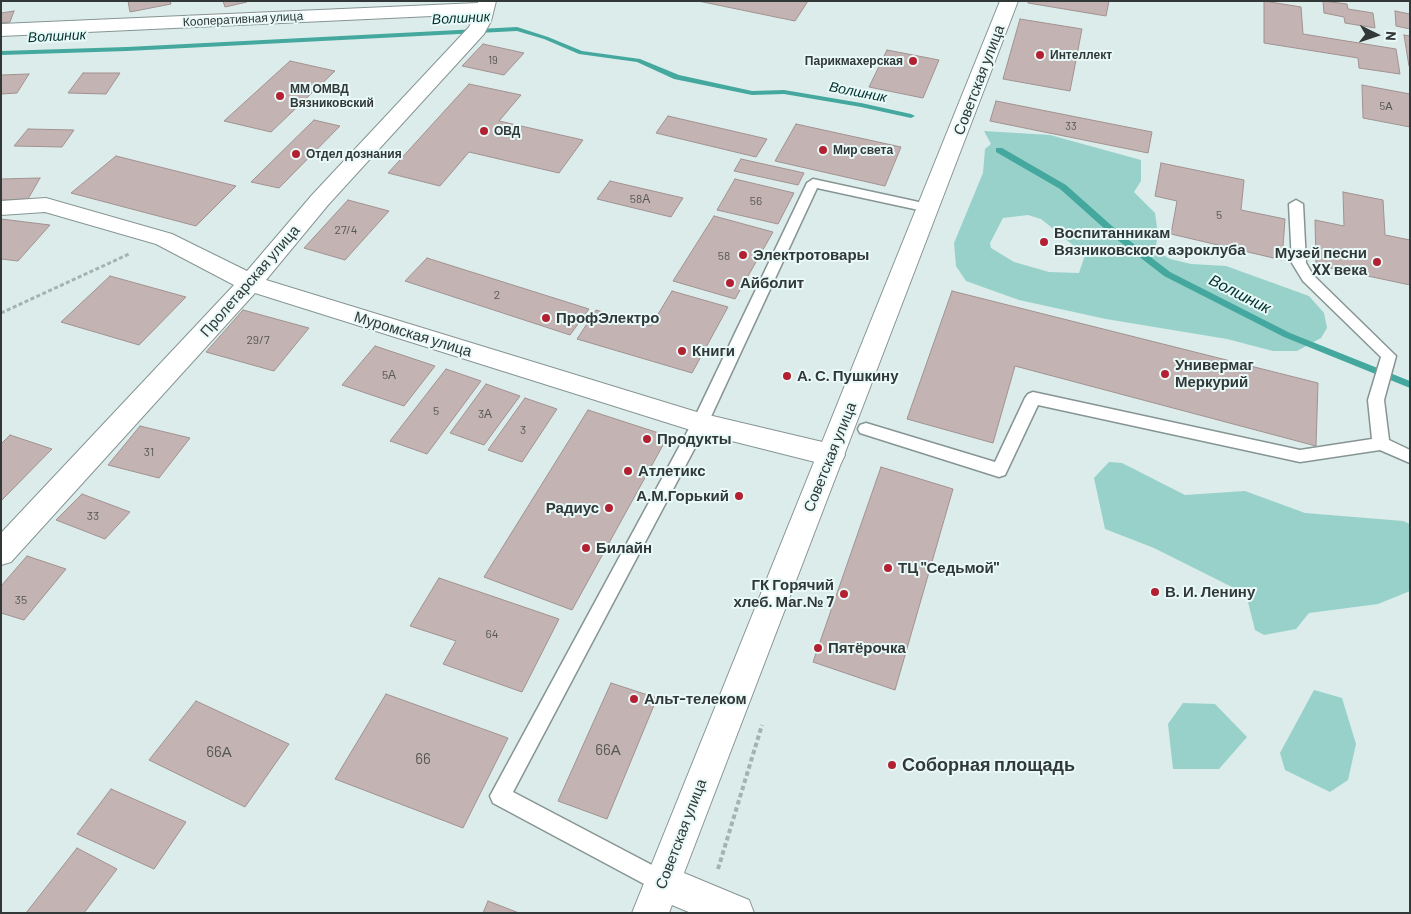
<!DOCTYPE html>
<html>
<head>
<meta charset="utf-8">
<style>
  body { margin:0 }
  #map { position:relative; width:1411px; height:914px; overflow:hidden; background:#dbecea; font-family:Barlow,sans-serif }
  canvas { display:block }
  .frame { position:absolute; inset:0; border:2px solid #313837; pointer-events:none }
  .north { position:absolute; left:1351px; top:10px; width:50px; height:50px; -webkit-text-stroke:4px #e8f9f7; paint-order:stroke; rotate:94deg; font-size:14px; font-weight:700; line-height:20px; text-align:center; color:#313837 }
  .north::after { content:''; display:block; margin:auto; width:18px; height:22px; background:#313837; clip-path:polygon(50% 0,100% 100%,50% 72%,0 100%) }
</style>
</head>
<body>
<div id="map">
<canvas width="1411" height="914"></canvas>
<div class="frame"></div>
<div class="north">N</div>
</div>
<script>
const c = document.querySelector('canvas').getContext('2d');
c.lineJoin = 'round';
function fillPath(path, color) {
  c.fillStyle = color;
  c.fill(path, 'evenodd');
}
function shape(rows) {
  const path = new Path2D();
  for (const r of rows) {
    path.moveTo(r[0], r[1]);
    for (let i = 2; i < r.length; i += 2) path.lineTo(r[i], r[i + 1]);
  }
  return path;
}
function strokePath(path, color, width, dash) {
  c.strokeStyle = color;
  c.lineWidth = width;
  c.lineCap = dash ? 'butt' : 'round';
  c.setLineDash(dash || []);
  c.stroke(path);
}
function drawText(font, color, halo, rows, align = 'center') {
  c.font = font + ' Barlow,sans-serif';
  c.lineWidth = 4;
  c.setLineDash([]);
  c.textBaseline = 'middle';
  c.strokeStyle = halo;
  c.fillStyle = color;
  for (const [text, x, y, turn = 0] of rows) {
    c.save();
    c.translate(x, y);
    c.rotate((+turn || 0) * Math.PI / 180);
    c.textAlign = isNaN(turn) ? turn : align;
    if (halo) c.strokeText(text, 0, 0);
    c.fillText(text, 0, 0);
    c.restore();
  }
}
const green = shape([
  [984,131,1050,135,1141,160,1141,181,1134,192,1155,213,1158,235,1155,250,1170,259,1191,264,1226,266,1309,296,1324,313,1327,328,1321,338,1297,351,1273,351,1227,339,1106,319,1019,300,966,281,956,266,954,243,983,173,985,149,991,144],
  [1028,215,1041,219,1085,255,1079,273,1049,272,1014,262,991,248,990,243,1003,218],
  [1109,462,1122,463,1185,495,1245,491,1305,513,1403,521,1410,524,1410,591,1378,604,1309,613,1296,629,1264,635,1255,630,1246,594,1154,548,1105,529,1094,478],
  [1314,690,1342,698,1356,744,1348,780,1330,792,1285,770,1280,753],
  [1183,703,1215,704,1247,737,1219,769,1173,769,1168,724]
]);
const stream = shape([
  [517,27,548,37,582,51,640,59,679,75,752,91,784,90,861,103,911,114,915,116,911,118,861,107,784,94,752,95,674,79,637,62,579,54,544,39,517,31,127,51,1,55,1,51,127,47,517,27],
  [996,148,1002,148,1066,185,1121,234,1170,272,1290,333,1410,381,1410,388,1284,337,1164,276,1115,238,1060,189,996,152,996,148]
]);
const building = shape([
  [128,1,170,1,171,4,130,12,128,1],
  [223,1,247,1,247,2,225,7,223,1],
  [698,1,808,1,795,21,698,1],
  [1028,1,1109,1,1106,16,1028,3,1028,1],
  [1264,1,1301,7,1303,34,1396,49,1400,74,1359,68,1358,58,1264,43,1264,1],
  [1323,1,1347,4,1348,9,1373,13,1375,28,1345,23,1344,17,1324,13,1323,1],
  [14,11,10,22,1,23,1,13,14,11],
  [1395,11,1410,14,1410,29,1396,26,1395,11],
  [1020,19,1082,29,1070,91,1003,79,1020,19],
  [1404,35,1410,36,1410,66,1409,66,1404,35],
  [483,44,524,53,504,75,462,66,483,44],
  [887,50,939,60,923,98,869,87,887,50],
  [290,61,335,71,271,132,224,121,290,61],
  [83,73,120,73,106,94,68,93,83,73],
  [29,74,17,93,1,94,1,75,29,74],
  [469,84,521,95,499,121,583,140,559,173,469,152,440,186,388,173,469,84],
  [1362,85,1410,94,1410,127,1363,118,1362,85],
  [996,101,1152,132,1148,153,990,121,996,101],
  [668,116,767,139,756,157,656,133,668,116],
  [314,120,340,126,279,188,251,182,314,120],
  [796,124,901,147,885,186,775,161,796,124],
  [28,129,74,130,62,147,14,146,28,129],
  [116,156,236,186,196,226,71,193,116,156],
  [741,159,804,173,798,185,734,171,741,159],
  [1161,163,1244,180,1241,210,1285,219,1282,260,1171,234,1177,201,1155,196,1161,163],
  [40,178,28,199,1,200,1,179,40,178],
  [735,179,794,193,778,224,717,210,735,179],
  [610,181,683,198,671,217,597,199,610,181],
  [1343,192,1383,200,1385,235,1410,240,1410,285,1316,265,1315,220,1344,226,1343,192],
  [348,200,389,211,345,260,304,248,348,200],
  [714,216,773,232,735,299,673,281,714,216],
  [1,219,50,225,18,261,1,259,1,219],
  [427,258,589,309,570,335,405,281,427,258],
  [110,276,186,297,139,345,61,322,110,276],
  [672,291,728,307,692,373,577,339,596,310,651,326,672,291],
  [952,291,1318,383,1316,446,1015,366,993,443,907,419,952,291],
  [243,310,309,328,274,371,206,352,243,310],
  [375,346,435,366,404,406,342,385,375,346],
  [446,369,481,381,427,454,390,441,446,369],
  [486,384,520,396,484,445,450,433,486,384],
  [525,398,557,409,522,462,488,450,525,398],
  [588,410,668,436,572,610,484,577,588,410],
  [140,426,190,438,159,478,108,465,140,426],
  [10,435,52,449,1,501,1,444,10,435],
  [881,467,953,489,895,690,813,662,881,467],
  [82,494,130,512,105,539,56,520,82,494],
  [27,556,66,569,24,620,1,613,1,586,27,556],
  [439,578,559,619,522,692,443,664,456,641,410,626,439,578],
  [611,683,657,698,607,819,558,801,611,683],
  [386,694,508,738,463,828,335,779,386,694],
  [196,701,289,744,245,807,149,760,196,701],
  [111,789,186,822,154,869,77,834,111,789],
  [77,848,117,869,84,913,26,913,77,848],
  [488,901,519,913,483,913,488,901]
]);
const pathFar1 = shape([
  [1,313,129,254]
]);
const path = shape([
  [718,869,762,725]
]);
const service = shape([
  [813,179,928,204,935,208,928,212,817,188,708,423,513,792,669,874,672,882,669,890,661,893,493,803,490,796,692,423,807,183,813,179],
  [1296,200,1303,204,1306,263,1313,275,1396,356,1384,400,1389,440,1410,450,1410,463,1380,450,1300,462,1038,405,1005,475,999,477,860,433,858,429,860,425,866,423,995,462,1025,398,1028,394,1033,392,1300,450,1372,439,1368,400,1381,357,1303,281,1292,263,1289,204,1296,200]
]);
const minor = shape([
  [478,1,496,1,491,21,484,34,328,205,266,280,700,413,831,444,841,447,845,455,841,463,831,466,700,433,255,293,11,562,1,565,1,533,234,285,156,244,45,212,1,215,1,201,46,198,172,234,247,271,312,195,469,27,475,14,1,36,1,24,478,3,478,1]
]);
const secondary = shape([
  [1000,1,1018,1,684,873,749,900,754,913,691,913,672,905,669,913,632,913,1000,1]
]);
const markers = [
  [1040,55,5,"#b32032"],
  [913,61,5,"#b32032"],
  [280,96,5,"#b32032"],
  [484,131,5,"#b32032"],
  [823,150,5,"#b32032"],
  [296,154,5,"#b32032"],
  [1044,242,5,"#b32032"],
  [743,255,5,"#b32032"],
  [1377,262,5,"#b32032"],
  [730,283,5,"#b32032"],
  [546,318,5,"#b32032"],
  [682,351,5,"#b32032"],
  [1165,374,5,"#b32032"],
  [787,376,5,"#b32032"],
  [647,439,5,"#b32032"],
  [628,471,5,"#b32032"],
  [739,496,5,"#b32032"],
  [609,508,5,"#b32032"],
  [586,548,5,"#b32032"],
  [888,568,5,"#b32032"],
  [1155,592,5,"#b32032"],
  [844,594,5,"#b32032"],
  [818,648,5,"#b32032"],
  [634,699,5,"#b32032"],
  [892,765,5,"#b32032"]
];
const farNumbernames = [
  ["19",493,60],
  ["5А",1386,106],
  ["33",1071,126]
];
const farStreetnames = [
  ["Кооперативная улица",243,19,-3]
];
const farPoinames = [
  ["Интеллект",1050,55],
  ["Парикмахерская",903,61,"right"],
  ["ММ ОМВД",290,89],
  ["Вязниковский",290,103],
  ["ОВД",494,131],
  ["Мир света",833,150],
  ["Отдел дознания",306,154]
];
const numberNames = [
  ["58А",640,199],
  ["56",756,201],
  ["5",1219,215],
  ["27/4",346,230],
  ["58",724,256],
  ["2",497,295],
  ["29/7",258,340],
  ["5А",389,375],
  ["5",436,411],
  ["3А",485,414],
  ["3",523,430],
  ["31",149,452],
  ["33",93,516],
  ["35",21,600],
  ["64",492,634]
];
const farWaternames = [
  ["Волшник",461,18,-3],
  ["Волшник",57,36,-3],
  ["Волшник",858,92,11]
];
const streetNames = [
  ["Советская улица",979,80,-69],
  ["Пролетарская улица",250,281,-49],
  ["Муромская улица",413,334,17],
  ["Советская улица",830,457,-68],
  ["Советская улица",681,834,-69]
];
const poiNames = [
  ["Воспитанникам",1054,233],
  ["Вязниковского аэроклуба",1054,250],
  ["Музей песни",1367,253,"right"],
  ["XX века",1367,270,"right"],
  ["Электротовары",753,255],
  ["Айболит",740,283],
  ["ПрофЭлектро",556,318],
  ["Книги",692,351],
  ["Универмаг",1175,365],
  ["Меркурий",1175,382],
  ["А. С. Пушкину",797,376],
  ["Продукты",657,439],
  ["Атлетикс",638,471],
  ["А.М.Горький",729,496,"right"],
  ["Радиус",599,508,"right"],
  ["Билайн",596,548],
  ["ТЦ \"Седьмой\"",898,568],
  ["ГК Горячий",834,585,"right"],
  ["хлеб. Маг.№ 7",834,602,"right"],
  ["В. И. Ленину",1165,592],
  ["Пятёрочка",828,648],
  ["Альт-телеком",644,699]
];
const nearNumbernames = [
  ["66А",608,750],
  ["66А",219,752],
  ["66",423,759]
];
const waterNames = [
  ["Волшник",1240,294,27]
];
const nearPoinames = [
  ["Соборная площадь",902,765]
];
fillPath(green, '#98d1ca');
fillPath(stream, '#44a89f');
fillPath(building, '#c3b3b2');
strokePath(building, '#a19291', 1);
strokePath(service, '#869593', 3);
strokePath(minor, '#869593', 2);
strokePath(secondary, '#869593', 2);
strokePath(pathFar1, '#a4b2b0', 3, [4, 2.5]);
strokePath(path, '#a4b2b0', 4, [4.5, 3]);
fillPath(service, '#fff');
fillPath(minor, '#fff');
fillPath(secondary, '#fff');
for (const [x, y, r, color] of markers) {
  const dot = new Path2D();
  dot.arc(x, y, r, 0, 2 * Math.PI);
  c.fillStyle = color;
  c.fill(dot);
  strokePath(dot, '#e8f9f7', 2);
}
drawText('11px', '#565756', null, farNumbernames);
drawText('12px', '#313837', '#e8f9f7', farStreetnames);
drawText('bold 12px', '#313837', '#e8f9f7', farPoinames, 'left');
drawText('12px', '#565756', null, numberNames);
drawText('italic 14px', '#01322f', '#e8f9f7', farWaternames);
drawText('15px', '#313837', '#e8f9f7', streetNames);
drawText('bold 15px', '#313837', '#e8f9f7', poiNames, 'left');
drawText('15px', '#565756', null, nearNumbernames);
drawText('italic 16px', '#01322f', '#e8f9f7', waterNames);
drawText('bold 18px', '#313837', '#e8f9f7', nearPoinames, 'left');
</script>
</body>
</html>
